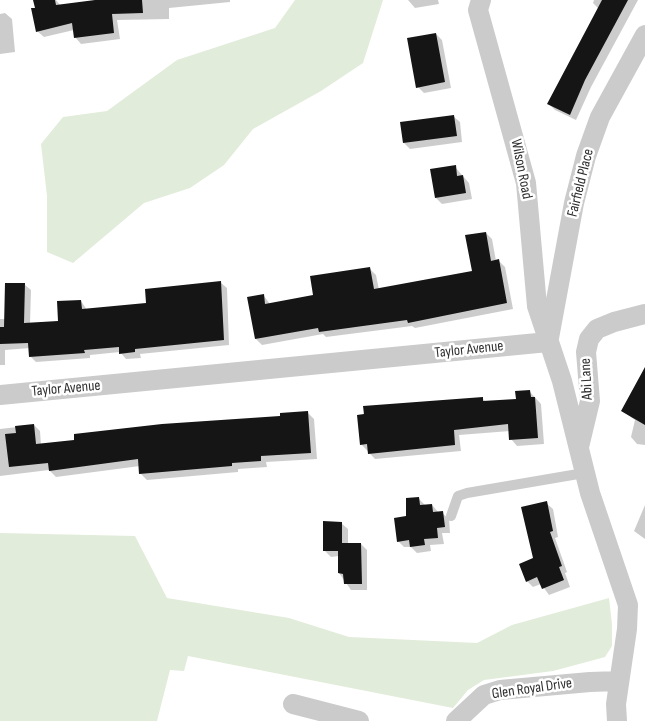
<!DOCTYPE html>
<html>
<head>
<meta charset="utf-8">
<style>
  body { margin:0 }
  canvas { display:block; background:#fff }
</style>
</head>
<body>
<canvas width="645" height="721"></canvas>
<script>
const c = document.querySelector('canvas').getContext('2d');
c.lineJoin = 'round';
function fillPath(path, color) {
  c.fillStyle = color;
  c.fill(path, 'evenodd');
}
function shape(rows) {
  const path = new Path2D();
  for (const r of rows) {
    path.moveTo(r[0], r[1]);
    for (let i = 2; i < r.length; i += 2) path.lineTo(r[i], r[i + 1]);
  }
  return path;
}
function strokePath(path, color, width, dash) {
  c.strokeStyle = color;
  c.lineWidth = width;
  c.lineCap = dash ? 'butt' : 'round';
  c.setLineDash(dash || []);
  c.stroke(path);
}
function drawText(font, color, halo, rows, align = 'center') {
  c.font = font + ' "Sofia Sans Condensed",sans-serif';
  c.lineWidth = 5;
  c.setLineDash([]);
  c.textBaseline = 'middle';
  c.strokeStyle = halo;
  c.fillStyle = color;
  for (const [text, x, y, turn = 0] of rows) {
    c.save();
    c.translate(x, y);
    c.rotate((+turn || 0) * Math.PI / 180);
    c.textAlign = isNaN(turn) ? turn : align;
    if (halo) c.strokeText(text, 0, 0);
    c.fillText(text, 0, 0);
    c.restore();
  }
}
const green = shape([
  [295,0,383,0,363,63,321,91,253,129,224,165,190,188,144,203,73,263,47,252,47,196,41,144,63,117,107,111,177,60,275,28],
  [0,533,135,536,167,598,289,618,349,637,477,643,512,625,609,598,612,624,612,646,605,657,594,660,553,671,484,680,468,690,453,708,188,656,184,671,170,670,157,721,0,721]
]);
const shadow = shape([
  [44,0,56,0,60,5,104,0,230,0,230,2,169,8,169,19,117,20,120,39,81,44,75,37,74,30,44,37,37,31,37,9],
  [408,0,438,0,439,4,415,8],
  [594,0,638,0,591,87,576,120,555,110,549,104,599,9,593,3],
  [5,13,12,19,15,52,0,54,0,14],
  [436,34,442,40,451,88,424,93,418,87],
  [453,116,460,122,462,142,410,149,404,143],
  [455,167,469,183,472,199,442,204,436,198],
  [486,233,492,239,496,261,499,261,505,267,513,309,415,328,412,326,326,337,323,334,262,345,256,339,264,296,270,304,314,296,370,269,376,275,379,290,473,272],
  [221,283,227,288,229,345,140,354,141,358,126,359,120,352,90,355,90,358,36,362,30,356,30,348,5,350,5,365,0,365,0,319,5,319,25,285,31,290,30,324,59,322,81,301,87,310,148,304],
  [645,377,645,445,637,444,631,437,635,420,622,411],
  [530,392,541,404,544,444,517,446,511,439,510,431,459,435,461,451,375,459,361,444,364,408,482,398,486,402,517,400],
  [308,413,314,419,317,459,266,462,267,467,238,469,238,472,147,480,140,473,140,466,56,477,49,470,0,476,0,429,34,425,40,431,41,445],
  [418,498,425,505,432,505,439,513,442,513,449,519,450,533,442,533,444,544,430,545,431,551,417,553,411,547,404,547,398,541,407,518],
  [546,503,553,509,558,537,555,538,567,572,565,573,570,587,549,595,541,584,533,587,527,581,535,559],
  [645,505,645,539,634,531],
  [341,523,348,529,348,544,361,544,367,550,367,590,351,590,339,573,339,556,331,557,324,550]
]);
const building = shape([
  [33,0,55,0,56,5,95,0,142,0,143,13,112,14,114,33,74,38,72,23,36,32,31,8,35,8],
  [602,0,628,0,585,80,570,115,547,104],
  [436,33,445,82,416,88,407,38],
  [454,115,457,136,403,143,400,122],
  [456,165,457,176,463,175,466,193,435,198,430,169],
  [486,232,491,261,499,259,507,303,408,323,407,320,319,332,318,328,255,339,247,297,264,294,265,304,313,295,310,276,370,267,374,289,472,271,465,235],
  [221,281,224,340,135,349,135,352,119,354,119,347,84,350,85,353,29,357,28,343,0,344,0,327,4,327,5,283,25,283,24,323,58,321,57,301,81,300,82,309,146,303,145,289],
  [645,367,645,425,621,411],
  [530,390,531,397,535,397,538,438,509,440,508,424,454,430,455,445,368,454,367,444,360,445,357,415,364,414,363,406,483,397,483,401,516,399,515,391],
  [308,411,311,453,261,456,261,461,232,463,232,466,139,474,138,459,49,471,48,463,9,467,5,434,16,433,15,426,34,424,36,444,74,440,74,434,162,424,280,416,280,413],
  [419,497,420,505,432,504,433,512,443,511,445,527,437,528,438,538,424,539,425,545,410,547,409,540,397,542,394,518,406,516,406,498],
  [547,501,553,531,550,532,562,566,559,567,564,580,542,589,537,577,526,582,519,564,533,558,521,507],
  [323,521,342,522,342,543,361,543,362,584,344,584,343,574,338,573,338,551,323,551]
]);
const service = shape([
  [451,516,458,496,467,493,584,473]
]);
const minor = shape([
  [481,0,478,10,526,183,537,306,562,381,590,493,628,605,627,629,616,704,617,721],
  [549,338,574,203,586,156,600,117,645,35],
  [0,395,548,342],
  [579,447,590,401,586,352,589,339,597,329,614,322,645,314],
  [293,704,359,721],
  [456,721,484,695,500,690,590,682,619,681]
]);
const streetNames = [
  ["Wilson Road",521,169,79],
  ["Fairfield Place",581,183,-76],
  ["Taylor Avenue",469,350,-6],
  ["Abi Lane",587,379,-93],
  ["Taylor Avenue",66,389,-5],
  ["Glen Royal Drive",532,689,-8]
];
fillPath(green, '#e2ecda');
fillPath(shadow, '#0003');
fillPath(building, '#151515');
strokePath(service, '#cbcbcb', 10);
strokePath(minor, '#cbcbcb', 20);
drawText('15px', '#2e2e2e', '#fff', streetNames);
</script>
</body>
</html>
